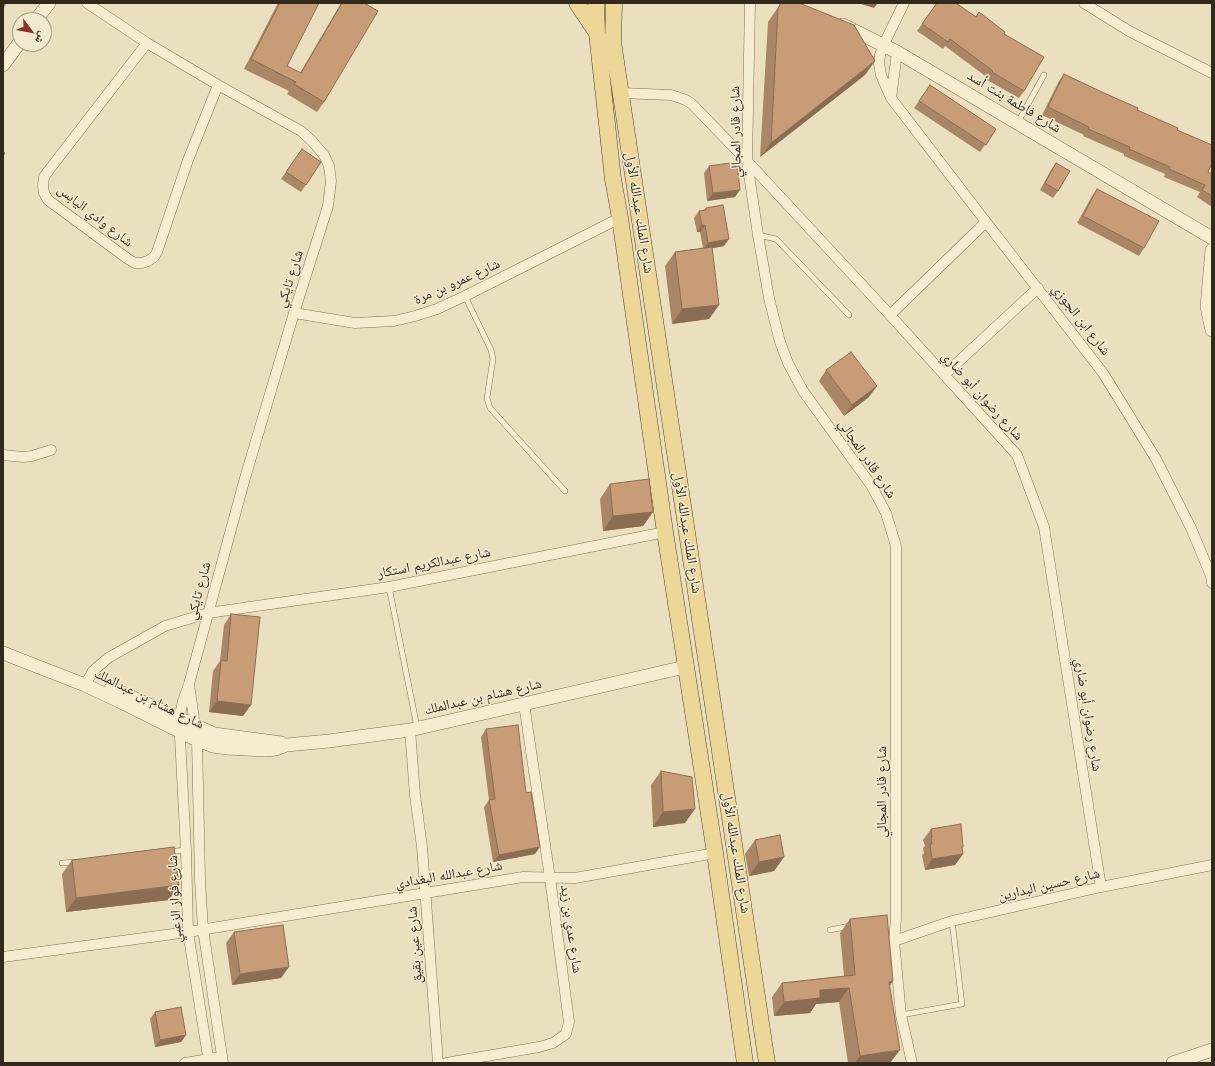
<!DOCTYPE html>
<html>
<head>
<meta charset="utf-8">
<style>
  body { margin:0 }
  #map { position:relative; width:1215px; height:1066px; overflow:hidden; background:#eae0bf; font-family:"Noto Serif","Noto Naskh Arabic",serif }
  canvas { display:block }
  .frame { position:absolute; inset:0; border:4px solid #32281c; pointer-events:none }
  .north { position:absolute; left:12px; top:12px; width:40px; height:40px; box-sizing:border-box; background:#f2eace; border:1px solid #a59c87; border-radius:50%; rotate:122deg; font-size:11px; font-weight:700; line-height:16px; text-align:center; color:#32281c }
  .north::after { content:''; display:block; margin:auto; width:14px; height:18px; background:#8d312c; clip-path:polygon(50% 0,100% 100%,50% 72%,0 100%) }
</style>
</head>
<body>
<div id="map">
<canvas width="1215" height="1066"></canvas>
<div class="frame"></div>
<div class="north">ش</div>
</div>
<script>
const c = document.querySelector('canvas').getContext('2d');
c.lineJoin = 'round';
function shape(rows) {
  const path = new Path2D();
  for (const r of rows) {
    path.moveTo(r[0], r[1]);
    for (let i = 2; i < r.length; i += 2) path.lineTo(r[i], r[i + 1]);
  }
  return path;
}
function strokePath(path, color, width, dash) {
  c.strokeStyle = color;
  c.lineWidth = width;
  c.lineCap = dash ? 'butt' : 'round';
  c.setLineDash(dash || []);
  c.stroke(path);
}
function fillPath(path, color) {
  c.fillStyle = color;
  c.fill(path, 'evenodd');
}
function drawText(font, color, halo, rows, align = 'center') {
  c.font = font + ' "Noto Serif","Noto Naskh Arabic",serif';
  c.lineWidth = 3;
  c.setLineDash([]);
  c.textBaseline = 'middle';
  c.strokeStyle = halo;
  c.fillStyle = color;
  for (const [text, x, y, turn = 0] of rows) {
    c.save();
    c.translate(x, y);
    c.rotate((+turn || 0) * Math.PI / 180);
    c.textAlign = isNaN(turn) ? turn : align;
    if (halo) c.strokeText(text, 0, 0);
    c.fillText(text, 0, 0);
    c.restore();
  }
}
const service = shape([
  [1018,122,1044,75],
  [758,235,776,239,849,315],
  [465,296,491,350,493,359,487,398,490,408,565,491],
  [389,587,417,727],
  [168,852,186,850],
  [62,863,77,862],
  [830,930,850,926],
  [901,1015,962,1004,952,921]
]);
const minor = shape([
  [87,3,147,43,218,85,301,131,312,141,324,155,329,166,331,181,328,206,294,313,245,478,189,684,183,701,179,719,186,850,188,932,209,1063],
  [750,3,747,161,758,235,769,298,780,342,788,363,803,391,871,485,886,513,896,546,896,918,894,941,901,1015,912,1063],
  [904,3,884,44,880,55,879,64,881,75,891,98,986,222,1103,373,1156,459,1191,528,1211,576,1212,583],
  [1084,3,1129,31,1212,73],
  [147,43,49,170,44,177,43,186,44,193,48,200,128,259,135,263,142,263,148,261,154,257,157,252,188,160,218,85],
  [621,93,671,95,686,100,692,104,747,161,890,315,1017,455,1044,527,1101,887],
  [891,98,897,52],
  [294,313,355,323,394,321,415,316,437,309,465,296,620,218],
  [890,315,986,222],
  [944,375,1038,288],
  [3,455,23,457,32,456,51,450],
  [189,684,197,740,200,880,203,929,223,1063],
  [85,685,93,671,108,658,165,626,208,613,389,587,665,532],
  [410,730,415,795,422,847,438,1063],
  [894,941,952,921,1101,887,1212,865],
  [3,957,188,932,523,877,575,878,715,853],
  [185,1063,215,1058],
  [446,1063,539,1047,553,1043,566,1034,569,1022,550,878,524,704]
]);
const tertiary = shape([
  [36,20,49,3],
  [843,25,897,52,1212,238],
  [3,65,20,42],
  [1212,250,1207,307,1212,330],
  [3,653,85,685,119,701,197,740,213,746,227,748,265,750,276,749,286,745,329,741,410,730,685,667],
  [111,688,214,734,281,743],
  [1173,1063,1212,1050]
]);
const primary = shape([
  [577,3,597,33],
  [596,3,597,33,613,179,620,218,665,532,715,853,745,1063],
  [614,3,613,42,767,1063]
]);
const wall = shape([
  [3,3,7,3,3,9],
  [278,3,319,3,287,66,300,73,341,3,364,3,324,102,317,112,287,94,289,91,244,69],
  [781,3,865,75,760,157,768,22],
  [937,3,1004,34,1024,91,1019,98,987,80,988,78,945,46,943,49,917,31],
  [1064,74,1137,110,1177,130,1208,172,1212,174,1212,207,1197,197,1200,192,1164,177,1165,174,1124,156,1124,154,1083,136,1084,135,1042,115,1059,81],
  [930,85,996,129,980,152,914,108],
  [302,149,321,162,301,192,281,179],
  [1056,163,1058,191,1053,198,1040,190,1051,170],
  [709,166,735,197,707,201,704,173],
  [1097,189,1144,248,1139,256,1077,223,1092,196],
  [706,208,724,246,712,248,719,305,709,319,672,324,665,266,675,252,703,248,700,232,697,232,694,218,699,211,704,210],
  [826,370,869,397,844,416,819,381],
  [610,484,653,512,643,526,603,531,600,499],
  [231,614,243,716,209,712,213,671,220,661,224,625],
  [486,729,526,793,535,854,493,862,484,807,489,800,481,737],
  [661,771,685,823,653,827,651,785],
  [931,829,962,848,963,854,955,865,925,870,922,855,924,853,923,848,925,846,923,840],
  [755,840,784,857,774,871,749,876,745,854],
  [72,860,169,900,66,912,62,874],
  [850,919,890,986,890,1063,848,1063,839,1002,816,1004,810,1013,774,1016,772,997,782,983,844,976,840,933],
  [234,932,281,978,232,985,226,943],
  [155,1012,186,1035,181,1042,155,1047,150,1019]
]);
const shadedWall = shape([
  [858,3,878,3,874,8],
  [875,61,865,75,760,157,771,143],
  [740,190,735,197,707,201,713,193],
  [702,225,705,225,700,232,697,232],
  [729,239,724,246,703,250,708,243],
  [719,305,709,319,672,324,682,309],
  [877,386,869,397,844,416,852,405],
  [653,512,643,526,603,531,613,516],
  [217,701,251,705,243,716,209,712],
  [695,809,685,823,653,827,663,812],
  [540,847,535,854,493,862,499,855],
  [963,847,957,855,963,854,955,865,925,870,932,859],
  [784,857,774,871,749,876,759,862],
  [179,885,169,900,66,912,76,898],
  [289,967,281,978,232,985,240,974],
  [893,981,883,995,889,982],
  [849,988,839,1002,816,1004,810,1013,774,1016,784,1002,820,990],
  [186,1035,181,1042,155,1047,160,1040],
  [900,1050,890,1063,855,1063,860,1056]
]);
const building = shape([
  [280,3,319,3,287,66,301,73,342,3,364,3,378,11,324,102,294,84,296,82,251,59,280,3],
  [781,3,799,3,854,25,875,61,771,143,778,8,781,3],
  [937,3,956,3,976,17,979,12,1005,32,1004,34,1044,57,1024,91,992,72,993,71,950,39,948,42,922,24,937,3],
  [1064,74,1104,93,1138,108,1137,110,1178,128,1177,130,1212,145,1212,163,1208,172,1212,174,1212,196,1202,190,1205,185,1169,169,1170,167,1129,149,1130,147,1088,129,1089,127,1048,107,1064,74],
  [930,85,996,129,986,145,919,101,930,85],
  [302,149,321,162,306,185,286,172,302,149],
  [3,151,5,153,3,156,3,151],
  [737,162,740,190,713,193,709,166,737,162],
  [1056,163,1070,171,1058,191,1045,183,1056,163],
  [1097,189,1159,221,1144,248,1083,216,1097,189],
  [723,205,729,239,708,243,705,225,702,225,699,211,706,210,706,208,723,205],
  [712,247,719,305,682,309,675,252,712,247],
  [851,352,877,386,852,405,826,370,851,352],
  [649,479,653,512,613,516,610,484,649,479],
  [231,614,260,617,251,705,217,701,221,660,227,661,231,614],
  [518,725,526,793,531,792,540,847,499,855,489,800,495,799,486,729,518,725],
  [661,771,692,777,695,809,663,812,661,771],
  [961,824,963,847,962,847,963,854,932,859,930,844,932,844,931,837,932,837,931,829,961,824],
  [780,835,784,857,759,862,755,840,780,835],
  [174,847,179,885,76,898,72,860,174,847],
  [887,915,893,981,889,982,900,1050,860,1056,849,988,820,990,820,998,784,1002,782,983,855,975,850,919,887,915],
  [283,925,289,967,240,974,234,932,283,925],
  [181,1007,186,1035,160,1040,155,1012,181,1007]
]);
const streetNames = [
  ["شارع فاطمة بنت أسد",1014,102,31],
  ["شارع قادر المجالي",736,132,-91],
  ["شارع الملك عبدالله الأول",639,213,81],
  ["شارع وادي اليابس",95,216,38],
  ["شارع تايكي",290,279,-72],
  ["شارع عمرو بن مرة",457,282,-24],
  ["شارع ابن الجوزي",1081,320,52],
  ["شارع رضوان أبو ضاري",982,396,48],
  ["شارع قادر المجالي",867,459,56],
  ["شارع الملك عبدالله الأول",687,533,81],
  ["شارع عبدالكريم استكار",434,563,-11],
  ["شارع تايكي",199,591,-75],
  ["شارع هشام بن عبدالملك",483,697,-13],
  ["شارع هشام بن عبدالملك",149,699,26],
  ["شارع رضوان أبو ضاري",1088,715,81],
  ["شارع قادر المجالي",882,792,-90],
  ["شارع الملك عبدالله الأول",736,853,81],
  ["شارع عبدالله البغدادي",449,875,-10],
  ["شارع حسين البدارين",1049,885,-13],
  ["شارع فواز الزعبي",175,899,-93],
  ["شارع عدي بن زيد",571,929,82],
  ["شارع عين بقيق",415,945,-94]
];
strokePath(service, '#827158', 6);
strokePath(minor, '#827158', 11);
strokePath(tertiary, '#827158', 14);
strokePath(primary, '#4f3f2d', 17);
strokePath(service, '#f6edd1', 5);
strokePath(minor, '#f6edd1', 10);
strokePath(tertiary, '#f6edd1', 13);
strokePath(primary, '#edd798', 16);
fillPath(wall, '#ab8666');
fillPath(shadedWall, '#8b6d53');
fillPath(building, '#c79c77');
strokePath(building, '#8b6d53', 1);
drawText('14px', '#32281c', '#f2eace', streetNames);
</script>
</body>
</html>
